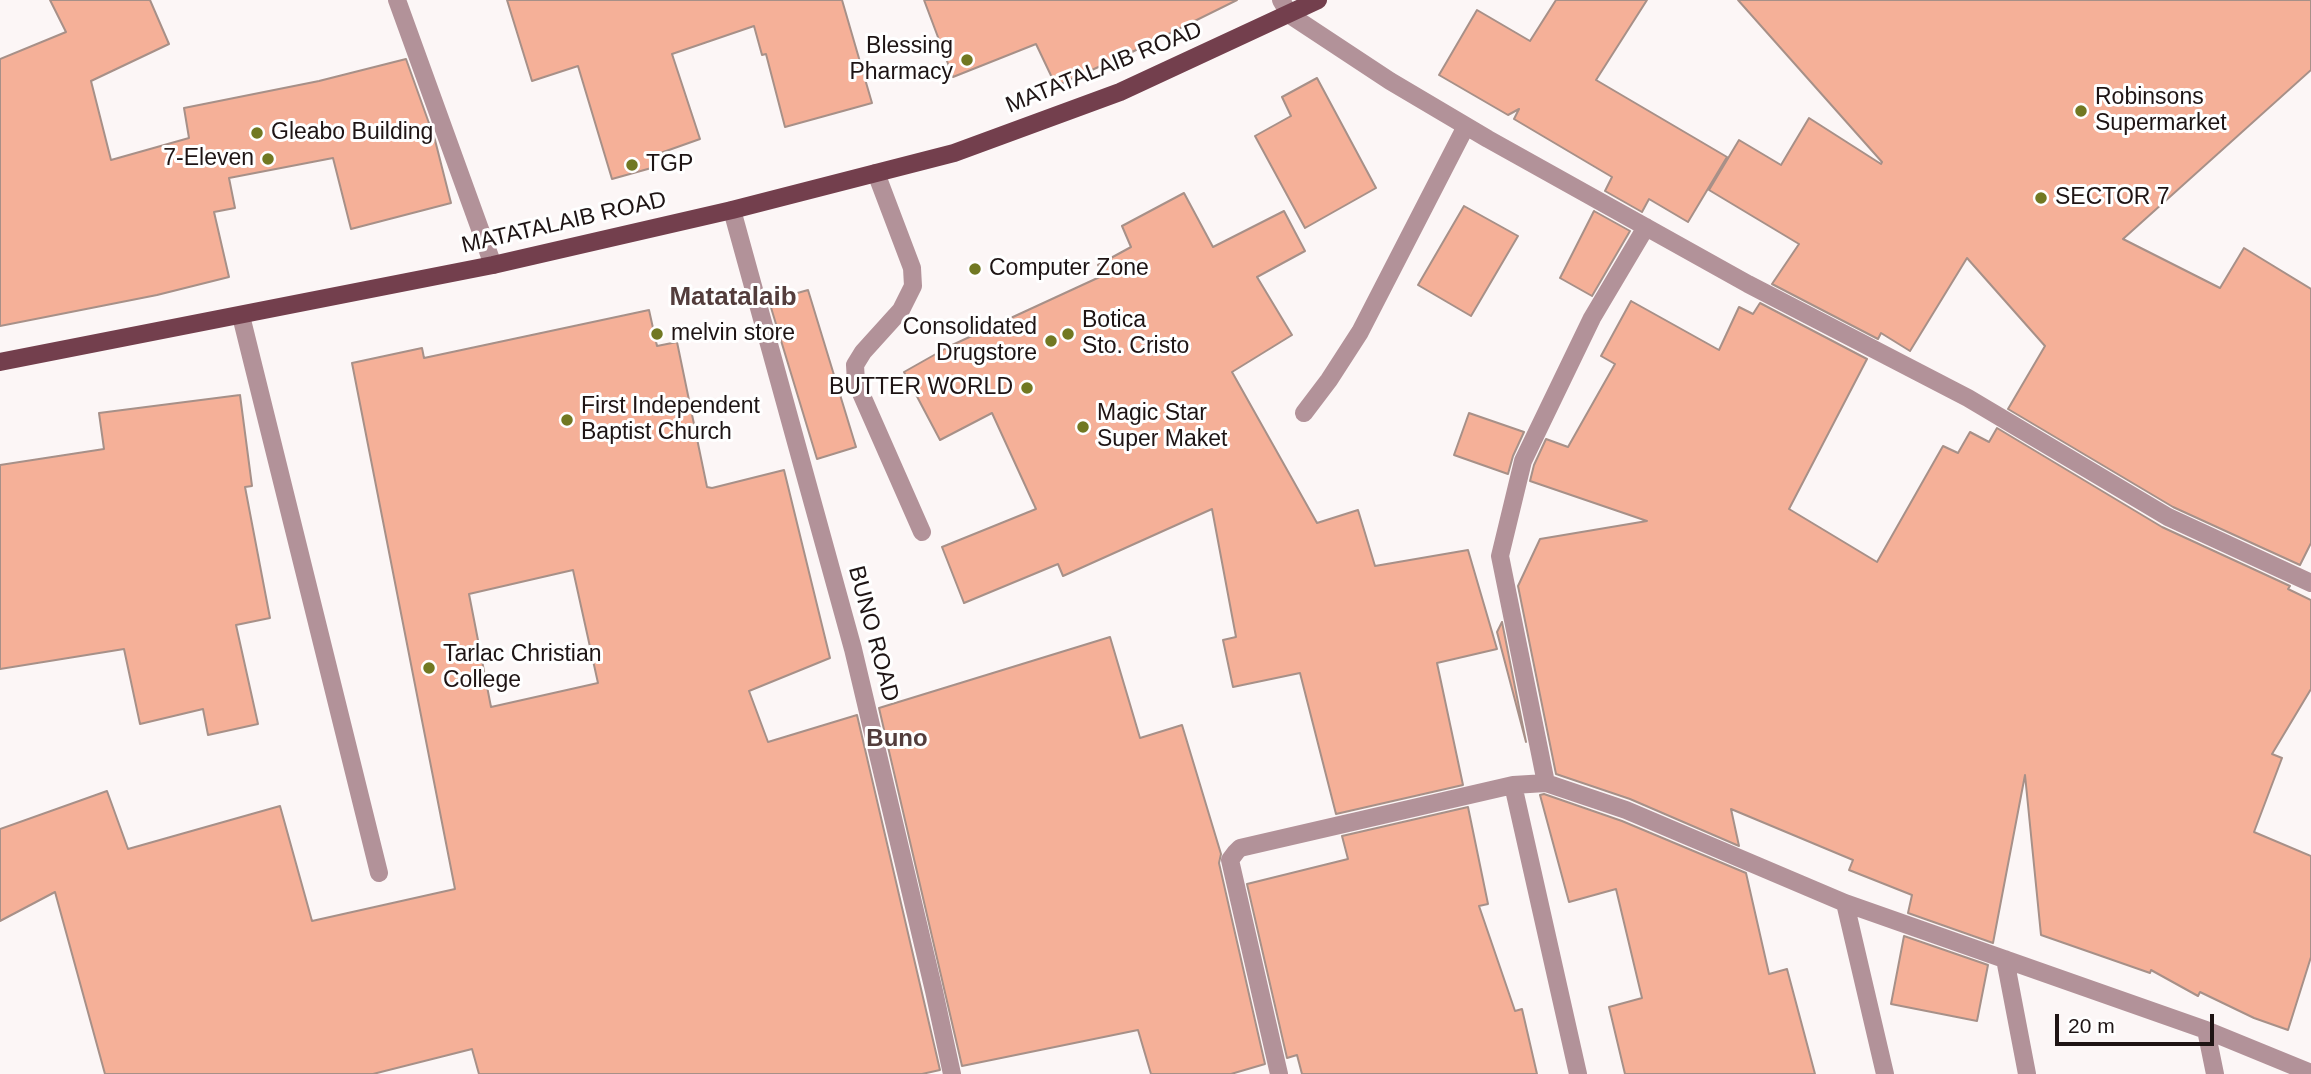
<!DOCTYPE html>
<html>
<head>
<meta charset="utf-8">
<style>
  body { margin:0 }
  #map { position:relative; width:2311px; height:1074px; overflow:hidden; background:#fcf6f6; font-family:Arial,sans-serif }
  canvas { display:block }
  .scale { position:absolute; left:2055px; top:1014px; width:159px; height:32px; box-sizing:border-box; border:4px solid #1e1414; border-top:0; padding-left:9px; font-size:21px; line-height:24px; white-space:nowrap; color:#1e1414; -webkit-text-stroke:5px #fff; paint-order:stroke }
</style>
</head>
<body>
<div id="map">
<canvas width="2311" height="1074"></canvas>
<div class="scale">20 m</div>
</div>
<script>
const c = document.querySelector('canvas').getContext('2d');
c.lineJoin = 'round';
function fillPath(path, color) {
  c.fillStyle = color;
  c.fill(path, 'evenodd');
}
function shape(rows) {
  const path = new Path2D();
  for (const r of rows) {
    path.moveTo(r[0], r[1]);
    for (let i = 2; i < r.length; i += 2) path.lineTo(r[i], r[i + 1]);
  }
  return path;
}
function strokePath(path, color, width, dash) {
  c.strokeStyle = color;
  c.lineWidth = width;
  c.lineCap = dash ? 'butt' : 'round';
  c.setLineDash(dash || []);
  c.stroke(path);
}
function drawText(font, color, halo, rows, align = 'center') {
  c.font = font + ' Arial,sans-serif';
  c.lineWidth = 6;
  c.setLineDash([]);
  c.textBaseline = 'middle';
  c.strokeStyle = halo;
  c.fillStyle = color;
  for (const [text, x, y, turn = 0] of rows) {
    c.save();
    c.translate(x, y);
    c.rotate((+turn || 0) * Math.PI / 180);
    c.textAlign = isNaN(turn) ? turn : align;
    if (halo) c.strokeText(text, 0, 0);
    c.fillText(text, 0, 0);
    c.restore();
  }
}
const building = shape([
  [50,0,150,0,169,44,91,81,111,160,189,138,184,108,319,81,406,59,435,140,451,203,351,229,333,158,229,178,235,208,214,212,229,277,157,295,0,326,0,59,66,32,50,0],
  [507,0,842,0,872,103,785,127,766,54,762,55,754,26,672,54,700,139,652,156,655,167,612,179,578,66,532,81,507,0],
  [924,0,1237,0,1132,52,1056,86,1036,44,953,77,924,0],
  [1556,0,1647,0,1596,80,1727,157,1688,222,1649,199,1642,212,1605,191,1612,177,1514,119,1519,109,1508,115,1439,75,1477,10,1530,41,1556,0],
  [1738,0,2311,0,2311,70,2123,239,2220,288,2244,248,2311,289,2311,543,2300,565,2173,507,2008,409,2045,346,1967,258,1910,351,1881,333,1878,339,1772,284,1799,244,1709,190,1739,140,1781,165,1809,118,1881,164,1882,162,1738,0],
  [1317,78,1376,188,1305,228,1255,136,1291,116,1282,97,1317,78],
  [1184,193,1213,247,1284,211,1305,251,1257,277,1292,335,1232,372,1317,523,1358,510,1375,566,1468,550,1497,649,1437,663,1463,785,1336,814,1300,673,1233,687,1223,640,1236,637,1212,509,1063,576,1058,564,964,603,942,547,1036,509,992,413,940,440,904,372,950,346,1104,275,1098,265,1131,247,1122,226,1184,193],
  [1464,206,1518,236,1471,316,1418,285,1464,206],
  [1594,211,1630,231,1592,296,1560,278,1594,211],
  [808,290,856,447,817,459,769,301,808,290],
  [1631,301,1719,350,1739,307,1753,314,1760,303,1867,359,1789,509,1877,562,1943,446,1958,453,1970,432,1989,442,1997,428,2162,527,2290,586,2288,589,2311,600,2311,689,2272,754,2282,758,2254,832,2311,856,2311,957,2288,1030,2254,1018,2200,992,2198,996,2151,970,2150,973,2041,935,2025,775,1993,943,1908,913,1912,895,1849,870,1853,860,1731,809,1739,846,1630,799,1556,774,1518,586,1540,539,1647,521,1530,481,1534,465,1546,439,1568,447,1615,364,1601,356,1631,301],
  [649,310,657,346,677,342,707,487,712,488,784,470,830,658,749,691,768,742,857,715,940,1070,922,1074,479,1074,472,1049,373,1074,105,1074,55,892,0,921,0,829,107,791,128,849,280,806,312,921,455,889,352,363,422,348,424,358,649,310],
  [573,570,598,683,491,707,469,594,573,570],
  [240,395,252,486,245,487,270,618,236,625,258,724,208,735,203,709,140,724,124,649,0,669,0,465,104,449,99,413,240,395],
  [1469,413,1524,432,1513,456,1508,474,1454,455,1469,413],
  [1502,622,1526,742,1497,632,1502,622],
  [1110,637,1140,738,1182,725,1221,854,1219,863,1265,1064,1231,1074,1151,1074,1138,1030,962,1066,879,708,1110,637],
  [1544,794,1622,821,1746,873,1769,974,1787,969,1815,1074,1625,1074,1609,1007,1642,998,1616,889,1569,902,1540,795,1544,794],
  [1468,807,1488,904,1479,906,1515,1011,1522,1009,1537,1074,1302,1074,1297,1055,1287,1058,1247,884,1348,859,1342,836,1468,807],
  [1904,936,1988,965,1977,1021,1891,1004,1904,936]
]);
const minor = shape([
  [397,0,493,265],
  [1281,0,1290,15,1390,81,1488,139,1748,284,1968,398,2168,517,2311,583],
  [876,173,912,268,913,286,901,310,863,352,855,365,856,382,922,532],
  [732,210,853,649,934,991,952,1074],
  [241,316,379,873],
  [1304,413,1329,380,1360,332,1466,126],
  [1546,783,1500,556,1523,461,1592,318,1646,227],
  [1513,785,1578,1074],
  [1845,903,1885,1074],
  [2005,959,2027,1074],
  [2206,1030,2215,1074],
  [1279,1074,1230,860,1236,852,1240,848,1513,785,1546,783,1626,810,1845,903,2206,1030,2311,1073]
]);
const major = shape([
  [0,362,493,265,732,210,954,153,1120,92,1318,0]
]);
const markers = [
  [967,60,7,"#717822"],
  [2081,111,7,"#717822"],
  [257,133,7,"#717822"],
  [268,159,7,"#717822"],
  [632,165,7,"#717822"],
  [2041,198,7,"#717822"],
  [975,269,7,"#717822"],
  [657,334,7,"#717822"],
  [1068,334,7,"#717822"],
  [1051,341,7,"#717822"],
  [1027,388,7,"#717822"],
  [567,420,7,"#717822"],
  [1083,427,7,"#717822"],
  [429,668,7,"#717822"]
];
const poiNames = [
  ["Blessing",953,47,"right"],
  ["Pharmacy",953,73,"right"],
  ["Robinsons",2095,98],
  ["Supermarket",2095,124],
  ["Gleabo Building",271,133],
  ["7-Eleven",254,159,"right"],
  ["TGP",646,165],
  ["SECTOR 7",2055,198],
  ["Computer Zone",989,269],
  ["Botica",1082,321],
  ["Sto. Cristo",1082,347],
  ["Consolidated",1037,328,"right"],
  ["Drugstore",1037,354,"right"],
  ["melvin store",671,334],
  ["BUTTER WORLD",1013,388,"right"],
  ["First Independent",581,407],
  ["Baptist Church",581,433],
  ["Magic Star",1097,414],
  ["Super Maket",1097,440],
  ["Tarlac Christian",443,655],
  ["College",443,681]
];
const streetNames = [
  ["MATATALAIB ROAD",1104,68,-22],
  ["MATATALAIB ROAD",564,223,-13],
  ["BUNO ROAD",873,634,75]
];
const neighbourhoodNames = [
  ["Buno",897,739]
];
const quarterNames = [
  ["Matatalaib",733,298]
];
fillPath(building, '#f5b098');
strokePath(building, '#a79088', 2);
strokePath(minor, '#b29299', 18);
strokePath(major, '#733f4d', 18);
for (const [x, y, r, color] of markers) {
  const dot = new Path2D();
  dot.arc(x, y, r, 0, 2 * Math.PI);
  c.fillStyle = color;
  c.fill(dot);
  strokePath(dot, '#fff', 2.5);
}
drawText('23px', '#1e1414', '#fff', poiNames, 'left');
drawText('23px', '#1e1414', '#fff', streetNames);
drawText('bold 24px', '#533d3c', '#fff', neighbourhoodNames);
drawText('bold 26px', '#533d3c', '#fff', quarterNames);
</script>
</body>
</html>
